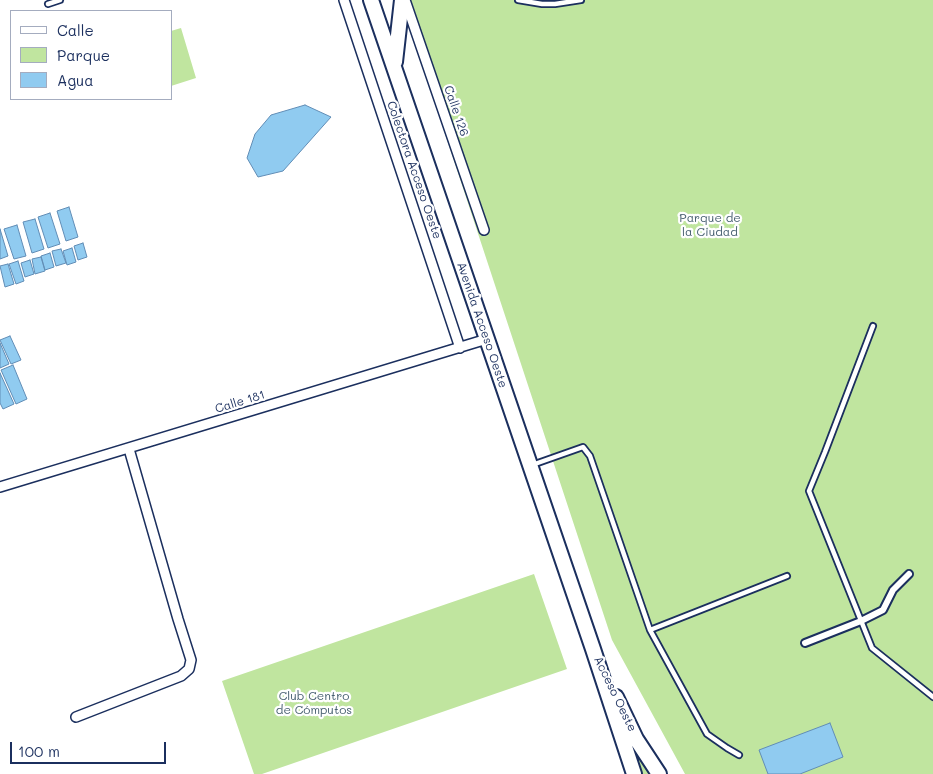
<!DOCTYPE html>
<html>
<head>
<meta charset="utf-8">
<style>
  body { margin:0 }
  #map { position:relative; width:933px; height:774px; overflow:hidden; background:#fff; font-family:Mali,sans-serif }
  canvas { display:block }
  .legend { position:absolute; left:10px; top:10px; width:162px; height:90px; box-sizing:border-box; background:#fff; border:1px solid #a4acbf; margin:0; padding:6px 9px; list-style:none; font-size:15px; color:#1b2f5e }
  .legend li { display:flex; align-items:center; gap:10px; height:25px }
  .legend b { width:25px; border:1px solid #a4acbf }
  .scale { position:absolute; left:10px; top:742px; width:156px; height:22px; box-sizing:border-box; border:2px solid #1b2f5e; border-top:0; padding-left:6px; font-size:15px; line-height:18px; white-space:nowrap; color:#1b2f5e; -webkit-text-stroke:4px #fff; paint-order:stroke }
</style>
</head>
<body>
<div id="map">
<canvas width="933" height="774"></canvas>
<ul class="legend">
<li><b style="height:6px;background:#fff"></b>Calle</li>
<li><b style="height:14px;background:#c0e59f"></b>Parque</li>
<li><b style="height:14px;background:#90cbf0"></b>Agua</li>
</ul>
<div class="scale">100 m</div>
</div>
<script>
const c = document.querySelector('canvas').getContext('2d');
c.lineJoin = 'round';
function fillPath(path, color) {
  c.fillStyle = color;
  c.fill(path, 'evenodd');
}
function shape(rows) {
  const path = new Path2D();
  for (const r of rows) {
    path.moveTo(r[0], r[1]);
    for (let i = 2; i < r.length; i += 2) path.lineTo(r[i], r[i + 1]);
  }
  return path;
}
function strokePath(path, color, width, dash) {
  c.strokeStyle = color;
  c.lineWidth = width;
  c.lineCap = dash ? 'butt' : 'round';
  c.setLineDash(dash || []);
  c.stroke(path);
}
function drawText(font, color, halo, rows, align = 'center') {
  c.font = font + ' Mali,sans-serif';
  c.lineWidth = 4.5;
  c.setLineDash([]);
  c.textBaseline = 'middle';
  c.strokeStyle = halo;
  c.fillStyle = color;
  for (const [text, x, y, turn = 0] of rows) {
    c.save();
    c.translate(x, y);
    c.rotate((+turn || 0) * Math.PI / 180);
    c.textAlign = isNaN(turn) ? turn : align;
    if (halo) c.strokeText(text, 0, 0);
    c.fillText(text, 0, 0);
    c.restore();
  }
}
const green = shape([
  [401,0,933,0,933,774,685,774,612,640],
  [181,28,196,78,171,86,171,31],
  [534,574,567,669,262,774,254,774,222,681],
  [627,738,649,774,640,774]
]);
const water = shape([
  [305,105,331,117,283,171,258,177,247,158,255,134,271,115,305,105],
  [69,207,78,237,66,241,57,211,69,207],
  [50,213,60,244,48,248,38,217,50,213],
  [35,219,44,249,32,253,23,222,35,219],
  [17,225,26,256,14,259,4,229,17,225],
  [0,229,8,256,0,259,0,229],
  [83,243,87,257,78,260,74,246,83,243],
  [72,248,76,262,67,265,63,251,72,248],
  [61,249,66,263,56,266,52,251,61,249],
  [50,253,54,267,45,270,41,256,50,253],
  [41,257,45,271,35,274,32,259,41,257],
  [30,260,34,274,25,277,21,263,30,260],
  [18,261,24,281,16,284,9,264,18,261],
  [8,264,14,284,5,287,0,266,8,264],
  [10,336,21,360,11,364,0,340,10,336],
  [0,343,9,364,0,368,0,343],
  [13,365,27,399,16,404,1,370,13,365],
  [0,373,14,404,3,409,0,403,0,373],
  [830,723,843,757,800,774,768,774,759,750,830,723]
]);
const service = shape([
  [518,0,542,4,555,4,581,0],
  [48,4,60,0],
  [873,326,825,452,809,491,872,648,933,697],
  [532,465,583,447,590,456,650,630,707,734,727,748,739,755],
  [650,630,787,576]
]);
const pedestrian = shape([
  [805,643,861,621,883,610,893,590,909,574]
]);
const minor = shape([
  [344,0,460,348],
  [405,0,484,230],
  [0,487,487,339],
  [76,717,181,676,189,669,191,660,178,619,129,449]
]);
const trunk = shape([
  [371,0,593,649,634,774],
  [395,62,402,0],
  [616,697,636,739,659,774]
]);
const streetNames = [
  ["Calle 126",456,111,71],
  ["Colectora Acceso Oeste",414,170,71],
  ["Avenida Acceso Oeste",482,325,71],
  ["Calle 181",240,402,-17],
  ["Acceso Oeste",615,694,64]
];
const parkNames = [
  ["Parque de",710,218],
  ["la Ciudad",710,232],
  ["Club Centro",314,696],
  ["de Cómputos",314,710]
];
fillPath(green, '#c0e59f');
fillPath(water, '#90cbf0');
strokePath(water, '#618db6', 1);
strokePath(service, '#1b2f5e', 8);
strokePath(pedestrian, '#1b2f5e', 10);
strokePath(minor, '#1b2f5e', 12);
strokePath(trunk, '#1b2f5e', 18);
strokePath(service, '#fff', 4.5);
strokePath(pedestrian, '#fff', 6);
strokePath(minor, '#fff', 9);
strokePath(trunk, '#fff', 14);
drawText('12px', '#1b2f5e', '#fff', streetNames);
drawText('12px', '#445c6e', '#fff', parkNames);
</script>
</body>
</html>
